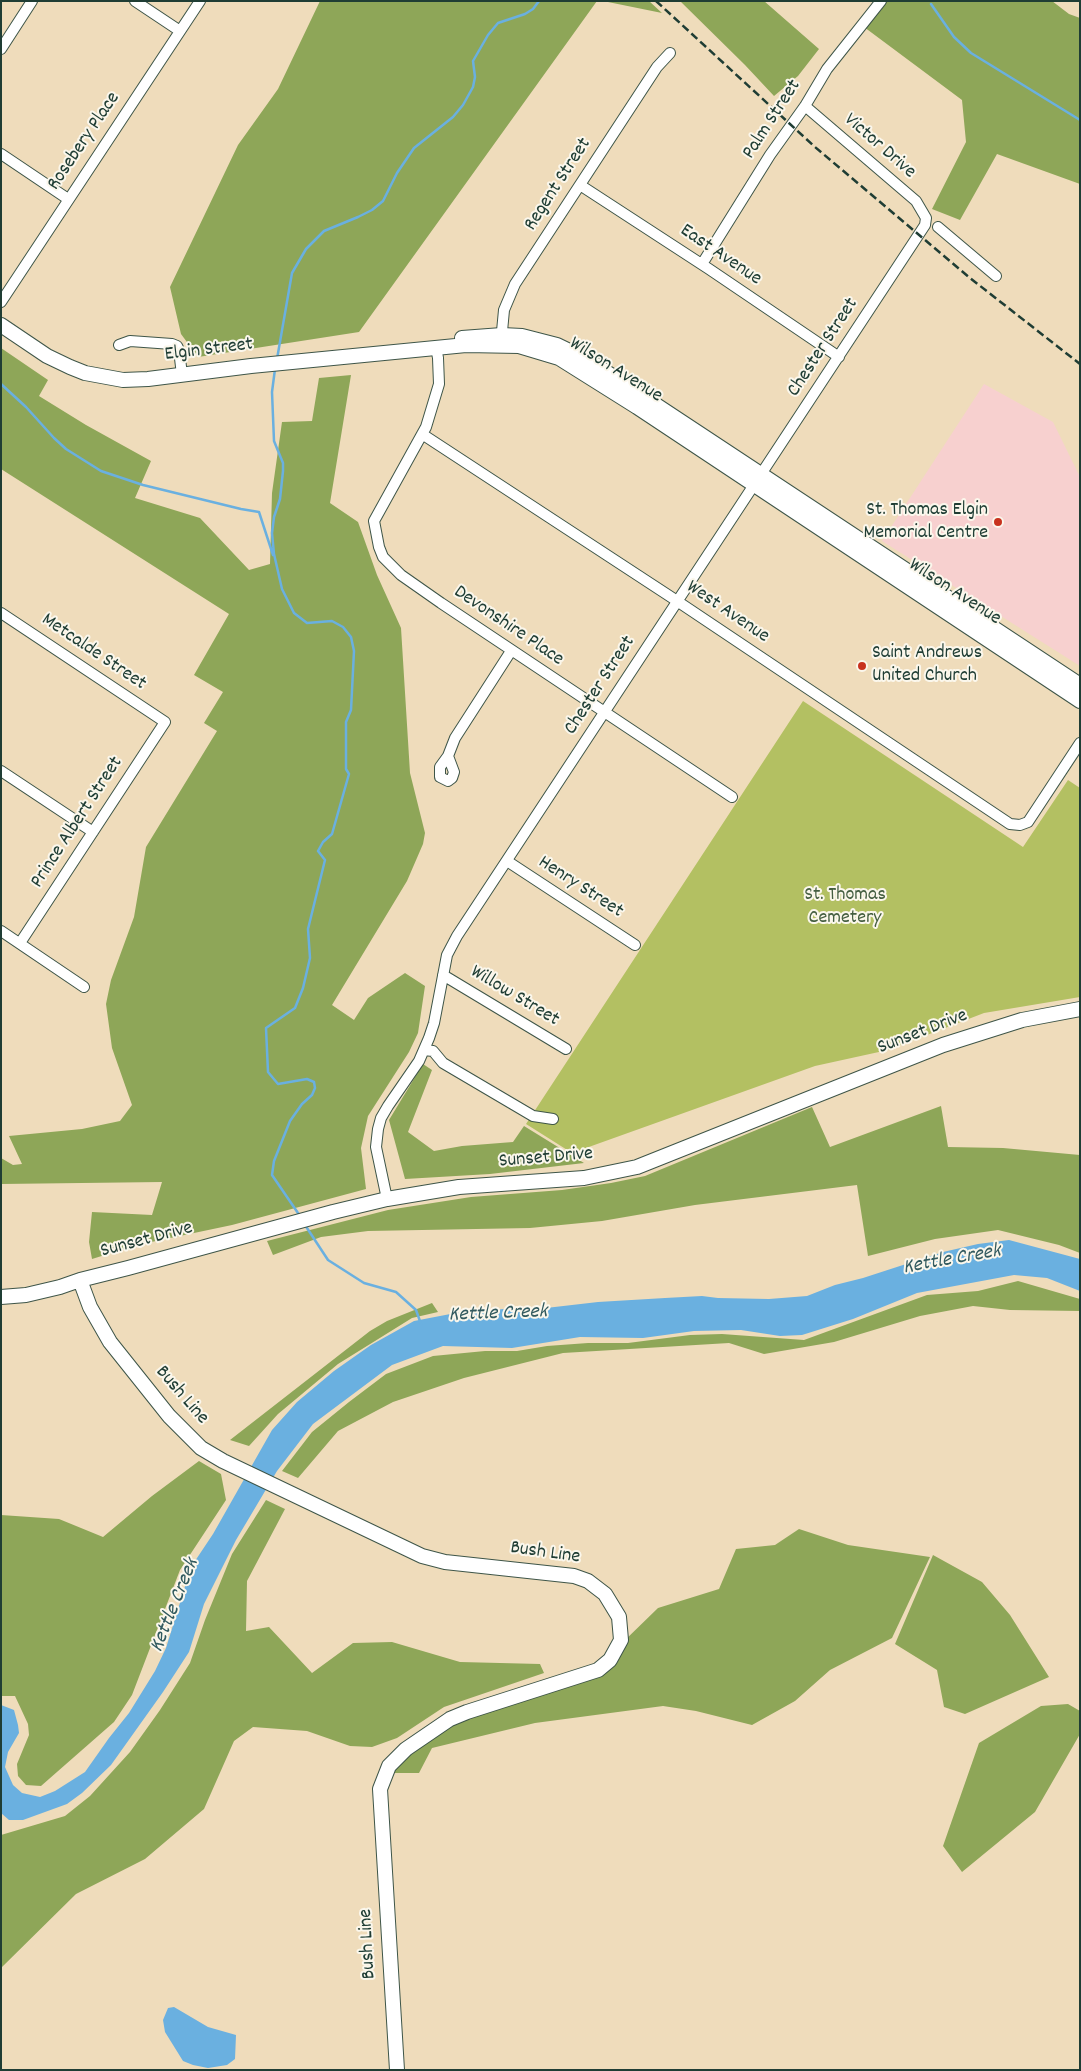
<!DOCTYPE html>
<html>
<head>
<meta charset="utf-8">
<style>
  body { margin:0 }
  #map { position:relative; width:1081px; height:2071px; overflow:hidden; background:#efdcbb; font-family:Dekko,sans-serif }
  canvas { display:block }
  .frame { position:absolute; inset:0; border:2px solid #1f3d34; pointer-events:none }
</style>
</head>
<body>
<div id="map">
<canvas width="1081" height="2071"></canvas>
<div class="frame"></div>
</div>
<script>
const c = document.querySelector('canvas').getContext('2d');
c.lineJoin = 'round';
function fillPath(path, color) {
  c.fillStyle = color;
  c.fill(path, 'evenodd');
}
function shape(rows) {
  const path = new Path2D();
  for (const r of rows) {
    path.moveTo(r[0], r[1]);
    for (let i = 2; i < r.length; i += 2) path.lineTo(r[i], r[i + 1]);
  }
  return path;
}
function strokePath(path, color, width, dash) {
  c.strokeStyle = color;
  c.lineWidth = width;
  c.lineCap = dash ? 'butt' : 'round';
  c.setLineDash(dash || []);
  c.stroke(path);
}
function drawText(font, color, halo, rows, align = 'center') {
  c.font = font + ' Dekko,sans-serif';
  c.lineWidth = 4;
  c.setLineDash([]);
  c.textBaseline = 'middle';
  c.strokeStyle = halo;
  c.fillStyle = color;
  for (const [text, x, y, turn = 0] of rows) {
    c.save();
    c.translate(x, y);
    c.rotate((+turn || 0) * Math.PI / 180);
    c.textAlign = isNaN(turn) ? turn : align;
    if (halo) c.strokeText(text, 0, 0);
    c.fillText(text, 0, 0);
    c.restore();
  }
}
const built = shape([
  [984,384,1053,422,1080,477,1080,666,882,541]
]);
const green = shape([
  [803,701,1023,847,1068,780,1080,788,1080,997,984,1013,888,1050,815,1066,572,1153,526,1124]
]);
const forest = shape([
  [320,1,597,1,359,332,198,357,181,334,170,287,238,145,278,89],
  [603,1,649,1,662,13],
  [680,1,764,1,819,49,798,76,774,96,745,65],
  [885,1,1052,1,1069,14,1080,18,1080,184,997,154,960,220,932,209,966,142,962,100,864,27],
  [1,348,48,380,39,396,86,425,151,461,135,498,200,518,249,570,270,564,272,493,282,422,312,421,319,378,351,375,330,503,358,522,377,575,401,628,410,773,425,833,423,844,407,881,332,1005,354,1020,368,998,405,973,425,986,418,1033,409,1052,368,1116,361,1148,366,1189,232,1225,137,1245,92,1259,89,1242,92,1212,152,1215,162,1182,1,1184,1,1158,13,1165,22,1164,9,1136,82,1129,120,1121,132,1105,112,1048,106,1004,111,980,134,917,146,847,217,731,204,723,223,692,194,675,229,614,1,469],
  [423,1064,432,1070,408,1132,434,1151,462,1146,513,1142,524,1126,584,1163,490,1174,405,1179,389,1120],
  [941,1106,948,1147,1003,1148,1080,1155,1080,1253,1059,1245,998,1230,935,1239,868,1256,857,1185,695,1205,602,1221,530,1228,368,1231,321,1237,273,1255,267,1241,388,1210,471,1197,562,1190,611,1183,645,1176,812,1107,830,1147],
  [1018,1281,1080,1299,1080,1311,1010,1310,973,1306,920,1316,834,1342,764,1354,729,1343,563,1353,464,1378,393,1402,338,1431,298,1478,282,1471,312,1432,349,1402,386,1374,433,1356,485,1351,517,1351,547,1346,588,1343,628,1343,690,1335,722,1334,804,1340,927,1295,978,1291],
  [432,1303,438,1312,412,1318,338,1364,278,1414,249,1446,230,1440,370,1331,387,1321],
  [199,1461,221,1474,226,1500,180,1570,132,1695,114,1722,41,1786,26,1785,18,1776,17,1764,29,1735,28,1724,15,1696,1,1696,1,1515,59,1519,103,1537,152,1496],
  [266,1500,285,1509,247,1581,246,1631,269,1627,312,1673,353,1643,392,1642,460,1662,540,1664,544,1673,444,1707,397,1738,372,1747,350,1746,307,1731,253,1727,234,1741,204,1809,145,1859,76,1894,1,1968,1,1835,65,1816,90,1796,130,1752,160,1710,190,1663,205,1620,232,1554],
  [799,1529,848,1545,930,1557,892,1638,830,1670,795,1701,752,1725,696,1711,663,1706,535,1723,432,1748,419,1773,391,1773,401,1759,430,1736,478,1714,605,1669,621,1644,658,1608,719,1589,736,1549,775,1545],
  [933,1555,982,1582,1010,1615,1049,1677,965,1714,944,1707,937,1670,895,1644],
  [1068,1704,1080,1711,1080,1734,1035,1812,962,1872,943,1846,979,1743,1041,1706]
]);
const water = shape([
  [1009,1240,1080,1259,1080,1291,1047,1278,1014,1275,917,1293,853,1319,802,1335,780,1336,741,1330,694,1331,643,1338,580,1337,512,1348,443,1346,392,1365,313,1424,277,1471,236,1540,204,1604,189,1652,163,1692,111,1765,82,1793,67,1804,23,1820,9,1820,1,1813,1,1705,14,1710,18,1725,19,1733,8,1752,5,1767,13,1785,22,1793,40,1797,55,1791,85,1772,109,1738,129,1713,155,1671,166,1648,191,1567,213,1534,272,1430,297,1402,334,1371,371,1345,414,1321,466,1311,482,1312,503,1309,524,1313,546,1308,598,1302,665,1298,702,1296,718,1298,769,1299,807,1296,835,1285,863,1278,943,1252,978,1244],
  [174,2007,208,2027,236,2035,235,2059,227,2065,208,2068,193,2065,183,2061,165,2032,163,2020,168,2008]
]);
const stream = shape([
  [931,4,954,37,971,53,1080,120],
  [277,359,292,273,306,249,324,231,358,217,372,210,383,201,397,173,414,148,453,117,463,105,473,87,475,77,473,61,488,35,498,23,525,14,533,9,539,1],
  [275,369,272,392,274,441,283,463,283,471,280,499,274,517,272,533,274,554,282,589,294,613,307,623,332,621,343,627,351,637,354,651,351,710,346,722,346,769,349,774,332,834,323,842,318,851,325,860,308,929,310,958,303,988,295,1008,266,1028,268,1072,278,1084,307,1079,314,1082,315,1088,312,1095,302,1104,290,1121,274,1161,272,1175,300,1216],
  [1,384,26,407,54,438,66,449,101,471,143,485,241,509,259,512,273,555],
  [305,1225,328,1260,364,1283,396,1292,416,1310,421,1324]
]);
const street = shape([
  [135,1,180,31],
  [1,49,32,1],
  [1,154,68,199],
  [580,185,709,269,839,357],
  [938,227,996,276],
  [702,264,770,155,805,106,827,69,881,1],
  [1,302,200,1],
  [501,342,504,310,515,284,657,67,670,53],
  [119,345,130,341,172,344,177,346,179,350,182,375],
  [436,347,438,358,439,384,426,427,374,521,379,547,383,557,401,575,441,603,732,797],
  [422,434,671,597,1010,824,1020,825,1028,822,1080,743],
  [1,613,165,722,20,943],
  [448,756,454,772,452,778,448,781,440,777,440,767,448,756,455,738,511,651],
  [1,771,93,832],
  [507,861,635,945],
  [1,931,84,987],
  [443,975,566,1049],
  [424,1050,433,1051,443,1063,533,1116,553,1119],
  [387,1199,376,1147,378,1129,381,1118,388,1106,419,1061,429,1038,434,1023,447,955,457,936,925,225,926,218,916,201,805,106]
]);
const secondary = shape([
  [1,325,47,356,70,367,85,373,123,380,148,379,251,366,466,345,519,346,559,358,637,407,1080,701],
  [462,338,502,335,522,336,557,345,588,360,1080,685],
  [80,1280,90,1307,110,1342,169,1416,201,1448,223,1461,422,1556,445,1562,574,1576,588,1581,605,1594,619,1617,621,1640,610,1660,598,1670,467,1712,450,1719,406,1749,389,1766,380,1789,397,2070],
  [1,1297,26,1295,60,1287,80,1280,128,1268,333,1212,387,1199,459,1187,584,1178,637,1167,943,1045,1022,1020,1080,1009]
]);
const rail = shape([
  [656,1,815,147,970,278,1080,364]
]);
const markers = [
  [998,522,5,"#c8321e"],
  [862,666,5,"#c8321e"]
];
const streetNames = [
  ["Palm Street",773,120,-57],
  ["Rosebery Place",85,142,-56],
  ["Victor Drive",879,147,41],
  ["Regent Street",559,185,-57],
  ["East Avenue",720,256,34],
  ["Chester Street",824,348,-57],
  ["Elgin Street",209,351,-7],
  ["Wilson Avenue",615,371,32],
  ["Wilson Avenue",954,593,33],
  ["West Avenue",727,613,34],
  ["Devonshire Place",508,627,34],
  ["Metcalde Street",93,653,34],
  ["Chester Street",601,686,-57],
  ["Prince Albert Street",78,823,-57],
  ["Henry Street",580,888,33],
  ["Willow Street",514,997,31],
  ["Sunset Drive",923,1033,-21],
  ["Sunset Drive",546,1159,-5],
  ["Sunset Drive",147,1241,-15],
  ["Bush Line",181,1396,49],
  ["Bush Line",545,1554,8],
  ["Bush Line",369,1944,-93]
];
const poiNames = [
  ["St. Thomas Elgin",988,511],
  ["Memorial Centre",988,534],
  ["Saint Andrews",872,654,"left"],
  ["United Church",872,677,"left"]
];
const parkNames = [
  ["St. Thomas",845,896],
  ["Cemetery",845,919]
];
const waterNames = [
  ["Kettle Creek",952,1261,-10],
  ["Kettle Creek",498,1315,-2],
  ["Kettle Creek",176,1606,-68]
];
fillPath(built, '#f7d0cf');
fillPath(green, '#b3c062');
fillPath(forest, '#8ea658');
fillPath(water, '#6ab0e0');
strokePath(stream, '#6ab0e0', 2.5);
strokePath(street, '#3e5548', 12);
strokePath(secondary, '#3e5548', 16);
strokePath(street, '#fff', 10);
strokePath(secondary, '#fff', 14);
strokePath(rail, '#1f3d34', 2.5, [8, 4]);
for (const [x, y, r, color] of markers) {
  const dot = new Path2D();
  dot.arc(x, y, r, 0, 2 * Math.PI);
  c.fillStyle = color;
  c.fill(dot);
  strokePath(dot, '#fbf7ec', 2);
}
drawText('20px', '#1f3d34', '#fbf7ec', streetNames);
drawText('20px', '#1f3d34', '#fbf7ec', poiNames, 'right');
drawText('20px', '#445e40', '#fbf7ec', parkNames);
drawText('italic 21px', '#325a5f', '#fbf7ec', waterNames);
</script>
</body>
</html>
